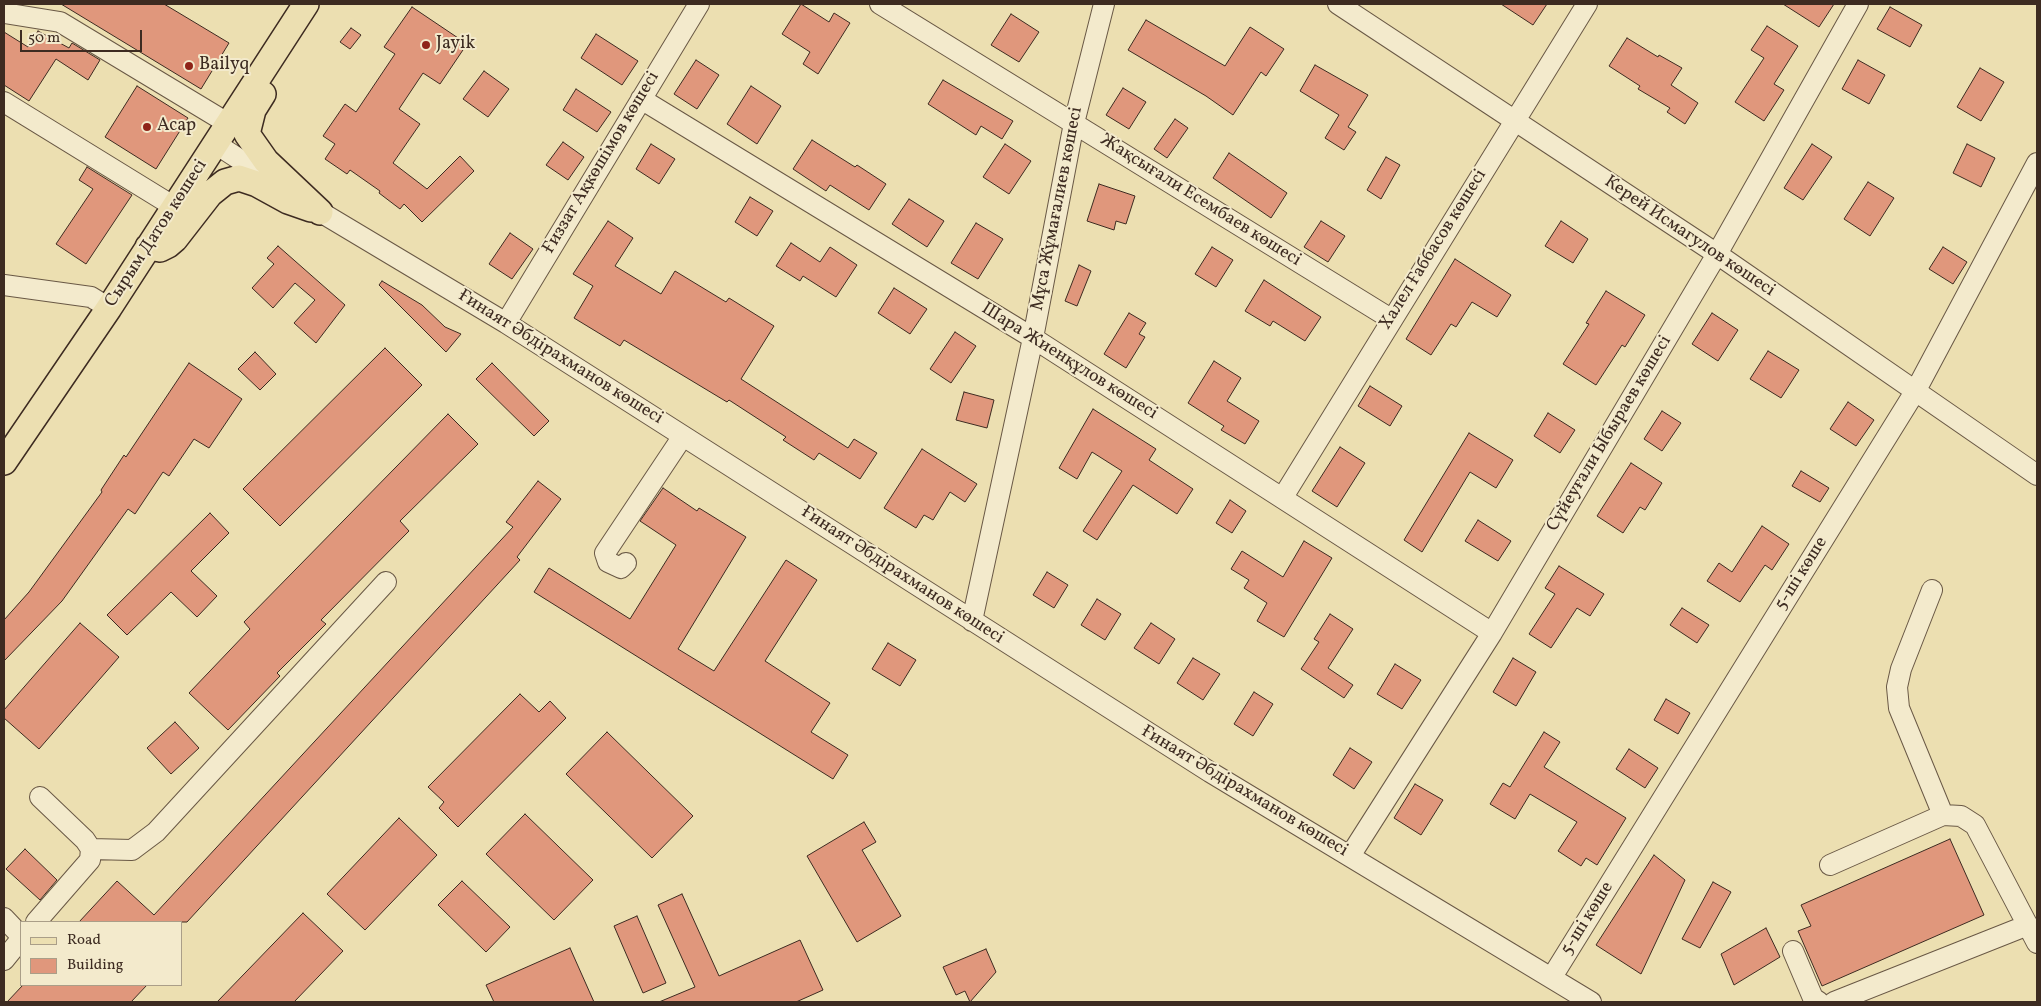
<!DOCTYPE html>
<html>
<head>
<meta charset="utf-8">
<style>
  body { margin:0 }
  #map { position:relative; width:2041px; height:1006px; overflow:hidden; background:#ecdfb1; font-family:Vollkorn,serif }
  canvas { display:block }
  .frame { position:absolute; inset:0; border:5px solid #3d2b21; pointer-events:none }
  .legend { position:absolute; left:20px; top:921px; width:162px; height:65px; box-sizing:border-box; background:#f3eacc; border:1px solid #aa9e88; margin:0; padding:6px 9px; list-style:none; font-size:15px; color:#3d2b21 }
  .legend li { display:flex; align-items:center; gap:10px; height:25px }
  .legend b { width:25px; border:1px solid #aa9e88 }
  .scale { position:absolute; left:20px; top:30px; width:122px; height:22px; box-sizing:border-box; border:2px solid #3d2b21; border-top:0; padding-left:6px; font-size:15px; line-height:18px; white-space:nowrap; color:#3d2b21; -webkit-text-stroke:4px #f3eacc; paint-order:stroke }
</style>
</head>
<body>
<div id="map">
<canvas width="2041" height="1006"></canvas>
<div class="frame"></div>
<ul class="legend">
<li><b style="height:6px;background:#ecdfb1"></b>Road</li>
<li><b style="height:14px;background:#e0977c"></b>Building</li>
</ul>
<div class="scale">50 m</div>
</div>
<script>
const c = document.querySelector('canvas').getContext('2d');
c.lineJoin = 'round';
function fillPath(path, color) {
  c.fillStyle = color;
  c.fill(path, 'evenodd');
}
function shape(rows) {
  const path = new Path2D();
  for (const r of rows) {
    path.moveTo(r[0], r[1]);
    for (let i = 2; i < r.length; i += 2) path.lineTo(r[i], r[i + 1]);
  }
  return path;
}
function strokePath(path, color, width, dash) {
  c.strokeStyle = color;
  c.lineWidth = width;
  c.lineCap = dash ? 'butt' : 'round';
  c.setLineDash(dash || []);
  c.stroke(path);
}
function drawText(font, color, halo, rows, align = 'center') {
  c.font = font + ' Vollkorn,serif';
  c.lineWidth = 4;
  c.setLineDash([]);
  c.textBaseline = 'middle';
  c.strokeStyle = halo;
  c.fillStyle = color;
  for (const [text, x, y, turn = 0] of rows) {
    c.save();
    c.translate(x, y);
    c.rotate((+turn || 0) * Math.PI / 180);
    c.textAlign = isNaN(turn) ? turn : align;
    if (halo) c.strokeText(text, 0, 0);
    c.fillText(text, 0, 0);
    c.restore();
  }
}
const building = shape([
  [61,4,164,4,229,43,201,89,61,4],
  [801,4,829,22,834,13,850,23,818,74,803,64,810,52,782,34,801,4],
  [1501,4,1547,4,1533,25,1501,4],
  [1783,4,1834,4,1819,27,1783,4],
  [412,7,467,44,440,84,423,73,399,109,420,124,393,163,427,189,460,156,474,171,422,222,404,204,400,209,379,193,380,191,350,170,347,174,325,159,335,144,323,136,345,104,356,112,395,54,384,47,412,7],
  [1890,7,1922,25,1910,47,1877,29,1890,7],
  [1011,14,1039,32,1019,62,991,45,1011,14],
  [1146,20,1225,66,1250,27,1284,49,1266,76,1261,72,1233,115,1206,96,1128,50,1146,20],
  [1767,26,1798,46,1774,84,1784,90,1764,121,1735,102,1764,58,1751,50,1767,26],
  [351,28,361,35,350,49,340,42,351,28],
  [38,31,69,48,72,43,100,60,88,80,56,59,29,101,4,85,4,32,28,47,38,31],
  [596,34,638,61,622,85,581,58,596,34],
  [1627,38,1658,57,1659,55,1682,68,1671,85,1698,103,1685,124,1667,112,1670,108,1638,89,1640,86,1609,66,1627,38],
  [696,60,719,75,697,109,674,94,696,60],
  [1858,60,1885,75,1869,104,1842,89,1858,60],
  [1315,65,1368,95,1348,127,1356,132,1344,150,1325,138,1339,115,1300,91,1315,65],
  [1980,68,2004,82,1981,121,1957,107,1980,68],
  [484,71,509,89,488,117,463,99,484,71],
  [943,80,1013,121,1002,139,981,126,976,135,928,104,943,80],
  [137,86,188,118,156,169,105,137,137,86],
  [751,86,781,106,757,144,727,124,751,86],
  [1123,88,1146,102,1129,129,1106,115,1123,88],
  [576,89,611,112,597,132,563,110,576,89],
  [1175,119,1188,128,1167,158,1154,149,1175,119],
  [812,140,855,167,857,165,886,184,869,210,830,185,826,191,793,169,812,140],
  [563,142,584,157,568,180,546,165,563,142],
  [651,144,675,159,659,184,636,169,651,144],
  [1005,144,1031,161,1009,194,983,177,1005,144],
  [1812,144,1832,157,1803,200,1784,188,1812,144],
  [1967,144,1995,158,1981,187,1953,173,1967,144],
  [1229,153,1287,193,1271,218,1213,178,1229,153],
  [1386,157,1400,165,1381,199,1367,190,1386,157],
  [87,167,132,195,86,264,56,244,93,189,79,180,87,167],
  [1868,182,1894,198,1870,236,1844,219,1868,182],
  [1099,184,1135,196,1126,224,1116,221,1114,230,1087,221,1099,184],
  [750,197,773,211,757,236,735,222,750,197],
  [909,199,944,221,927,247,892,224,909,199],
  [608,221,633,238,615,266,661,294,675,271,726,302,729,298,774,326,741,379,848,448,854,439,877,453,860,479,819,453,814,460,783,440,786,437,729,400,727,402,624,340,620,346,574,318,593,286,573,274,608,221],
  [1321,221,1345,236,1328,262,1304,247,1321,221],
  [1561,221,1588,239,1573,263,1545,246,1561,221],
  [976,223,1003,239,978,279,951,263,976,223],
  [510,233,533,249,512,279,489,264,510,233],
  [791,243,820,262,830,247,857,265,836,297,803,276,800,281,776,266,791,243],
  [278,246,345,305,316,343,294,323,315,300,295,283,273,308,252,288,274,264,267,258,278,246],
  [1212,247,1233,260,1216,287,1195,274,1212,247],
  [1943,247,1967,262,1953,284,1929,269,1943,247],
  [1455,259,1511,295,1497,317,1472,302,1456,327,1451,324,1431,355,1406,339,1455,259],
  [1079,265,1091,271,1077,306,1065,301,1079,265],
  [1264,280,1321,317,1305,341,1273,321,1270,326,1245,311,1264,280],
  [382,281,422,305,445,327,461,334,446,352,379,285,382,281],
  [894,288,927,309,910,334,878,313,894,288],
  [1606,291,1645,315,1625,347,1622,345,1596,385,1563,364,1589,324,1586,323,1606,291],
  [1129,313,1146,323,1139,334,1145,337,1126,368,1104,354,1129,313],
  [1712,313,1738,330,1718,361,1692,344,1712,313],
  [955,332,976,346,951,383,930,369,955,332],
  [385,348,422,385,280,526,243,489,385,348],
  [1768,351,1799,370,1781,398,1750,379,1768,351],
  [255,352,276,374,260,390,238,369,255,352],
  [1214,361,1241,378,1227,401,1259,421,1245,444,1221,430,1224,426,1188,403,1214,361],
  [189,363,242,399,209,448,194,439,169,476,163,472,135,514,128,509,62,601,4,661,4,620,29,592,102,492,101,490,124,455,126,457,189,363],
  [492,363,549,421,534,436,476,379,492,363],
  [1370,386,1402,406,1390,426,1358,406,1370,386],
  [964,392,994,400,987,428,956,420,964,392],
  [1848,402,1874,420,1856,446,1830,429,1848,402],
  [1093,409,1156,449,1149,460,1193,489,1177,514,1133,485,1097,540,1083,531,1122,471,1092,452,1077,479,1059,468,1093,409],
  [1662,411,1681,423,1662,451,1644,439,1662,411],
  [1548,413,1575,430,1560,453,1534,436,1548,413],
  [448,414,478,444,400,521,409,531,321,620,326,624,277,673,280,676,228,730,189,693,250,629,244,622,448,414],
  [1469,433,1513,460,1496,488,1470,472,1422,552,1404,540,1469,433],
  [1340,447,1365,463,1337,507,1312,491,1340,447],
  [922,449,977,484,965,502,950,492,933,520,924,515,916,528,884,508,922,449],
  [1631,463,1662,483,1645,510,1640,507,1623,533,1597,516,1631,463],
  [1801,471,1829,488,1820,502,1792,486,1801,471],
  [538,481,561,499,517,557,520,560,187,922,79,922,117,881,154,915,513,527,506,522,538,481],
  [663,488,697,511,699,508,746,537,678,649,714,671,786,560,817,580,765,661,830,703,811,732,848,755,833,779,534,592,549,568,630,619,676,545,640,521,663,488],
  [1230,500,1246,511,1232,533,1216,523,1230,500],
  [210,513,229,533,191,571,217,596,197,617,171,592,127,635,107,615,210,513],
  [1478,520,1511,541,1498,561,1465,541,1478,520],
  [1762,526,1789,544,1772,570,1765,565,1740,602,1707,581,1719,563,1732,572,1762,526],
  [1304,541,1332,558,1284,637,1257,621,1267,603,1244,588,1249,580,1231,569,1242,551,1283,577,1304,541],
  [1559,566,1604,594,1590,616,1577,608,1551,648,1529,634,1555,594,1545,588,1559,566],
  [1047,572,1068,585,1054,608,1033,595,1047,572],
  [1097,599,1121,614,1105,640,1081,625,1097,599],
  [1682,608,1709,625,1697,643,1670,625,1682,608],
  [1330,614,1353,629,1328,668,1353,685,1344,698,1301,669,1319,642,1314,639,1330,614],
  [80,623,119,657,39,749,4,718,4,710,80,623],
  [1151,623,1175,639,1159,664,1134,648,1151,623],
  [888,643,916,660,900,686,872,669,888,643],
  [1193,658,1220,674,1203,700,1177,683,1193,658],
  [1513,658,1536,672,1516,706,1493,692,1513,658],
  [1395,664,1421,680,1402,709,1377,694,1395,664],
  [1254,692,1273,704,1253,736,1234,724,1254,692],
  [520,694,539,712,550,701,566,718,458,827,439,808,444,802,428,787,520,694],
  [1666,699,1690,713,1678,734,1654,720,1666,699],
  [175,722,199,748,171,774,147,748,175,722],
  [607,732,693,816,652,858,566,774,607,732],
  [1544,732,1560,742,1544,767,1626,818,1597,865,1586,858,1581,866,1558,851,1577,822,1530,794,1515,819,1490,804,1503,783,1510,787,1544,732],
  [1350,748,1372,762,1354,789,1333,775,1350,748],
  [1629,749,1658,768,1645,788,1616,769,1629,749],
  [1415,784,1443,800,1421,835,1394,818,1415,784],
  [525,814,593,880,554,920,486,854,525,814],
  [399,818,437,855,365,930,327,894,399,818],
  [864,822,876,842,862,850,901,916,857,942,807,856,864,822],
  [1950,839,1984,915,1822,986,1798,931,1811,926,1801,905,1950,839],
  [25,849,57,880,40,900,6,869,25,849],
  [1654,855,1685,880,1641,974,1596,945,1654,855],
  [462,881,510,927,486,952,438,905,462,881],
  [1713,882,1731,892,1700,948,1682,939,1713,882],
  [682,894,719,976,800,940,823,990,796,1002,659,1002,695,987,658,905,682,894],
  [303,913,343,951,294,1002,217,1002,303,913],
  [637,916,666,983,643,993,614,926,637,916],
  [1766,928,1780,957,1734,985,1721,954,1766,928],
  [570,948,594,1002,494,1002,486,985,570,948],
  [986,949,996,972,970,1002,965,991,956,995,943,967,986,949],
  [23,985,147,985,131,1002,7,1002,23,985]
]);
const minor = shape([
  [880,4,1391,319],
  [1338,4,1717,254,2037,475],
  [4,13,60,22,229,124],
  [641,99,1033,338,1492,633],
  [4,102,173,206],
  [216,144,279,185],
  [307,204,506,323,1210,772,1591,1002],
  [4,285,91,297,109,308],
  [506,323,699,4],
  [1283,497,1587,4],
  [626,563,621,568,608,562,605,553,683,436],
  [1932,590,1901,669,1897,687,1899,708,1943,815],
  [972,621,1033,338,1074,123,1104,4],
  [91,849,132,850,156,832,386,582],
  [1350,856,1492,633,1717,254,1858,4],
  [1830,865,1943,815,1961,816,1975,825,2037,943],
  [4,918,21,936],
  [36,922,90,860,91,849,85,840,40,797],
  [1793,951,1813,998,1819,1002],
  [4,960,21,939],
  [1552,977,1916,390,2037,163],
  [1834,1002,2028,925]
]);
const major = shape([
  [263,94,253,110,247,134,266,161,320,212],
  [148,247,160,249,168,245,175,239,210,194,225,182,239,178,257,184,288,201,311,209],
  [4,462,109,308,306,4]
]);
const markers = [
  [426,45,5,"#8f2418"],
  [189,66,5,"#8f2418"],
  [147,127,5,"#8f2418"]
];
const poiNames = [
  ["Jayik",436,45],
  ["Bailyq",199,66],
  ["Асар",157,127]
];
const streetNames = [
  ["Ғиззат Ақкөшімов көшесi",602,163,-59],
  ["Жақсығали Есембаев көшесi",1200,201,32],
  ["Мұса Жұмағалиев көшесі",1058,209,-79],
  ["Сырым Датов көшесі",157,234,-57],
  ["Керей Исмагулов көшесі",1689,237,34],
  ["Халел Ғаббасов көшесі",1434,250,-58],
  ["Ғинаят Әбдірахманов көшесі",560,358,32],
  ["Шара Жиенқұлов көшесі",1069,362,32],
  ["Сүйеуғали Ыбыраев көшесi",1610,434,-59],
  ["5-шi көше",1802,574,-58],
  ["Ғинаят Әбдірахманов көшесі",902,576,33],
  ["Ғинаят Әбдірахманов көшесі",1244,792,31],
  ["5-шi көше",1588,919,-58]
];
fillPath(building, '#e0977c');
strokePath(building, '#3d2b21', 1);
strokePath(minor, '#695845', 22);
strokePath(major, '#3d2b21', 28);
strokePath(minor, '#f3eacc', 20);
strokePath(major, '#ecdfb1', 25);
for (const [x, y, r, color] of markers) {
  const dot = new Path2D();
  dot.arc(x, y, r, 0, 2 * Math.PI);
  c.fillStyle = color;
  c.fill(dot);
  strokePath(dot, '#f3eacc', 2);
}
drawText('18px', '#3d2b21', '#f3eacc', poiNames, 'left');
drawText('18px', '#3d2b21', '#f3eacc', streetNames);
</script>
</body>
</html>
